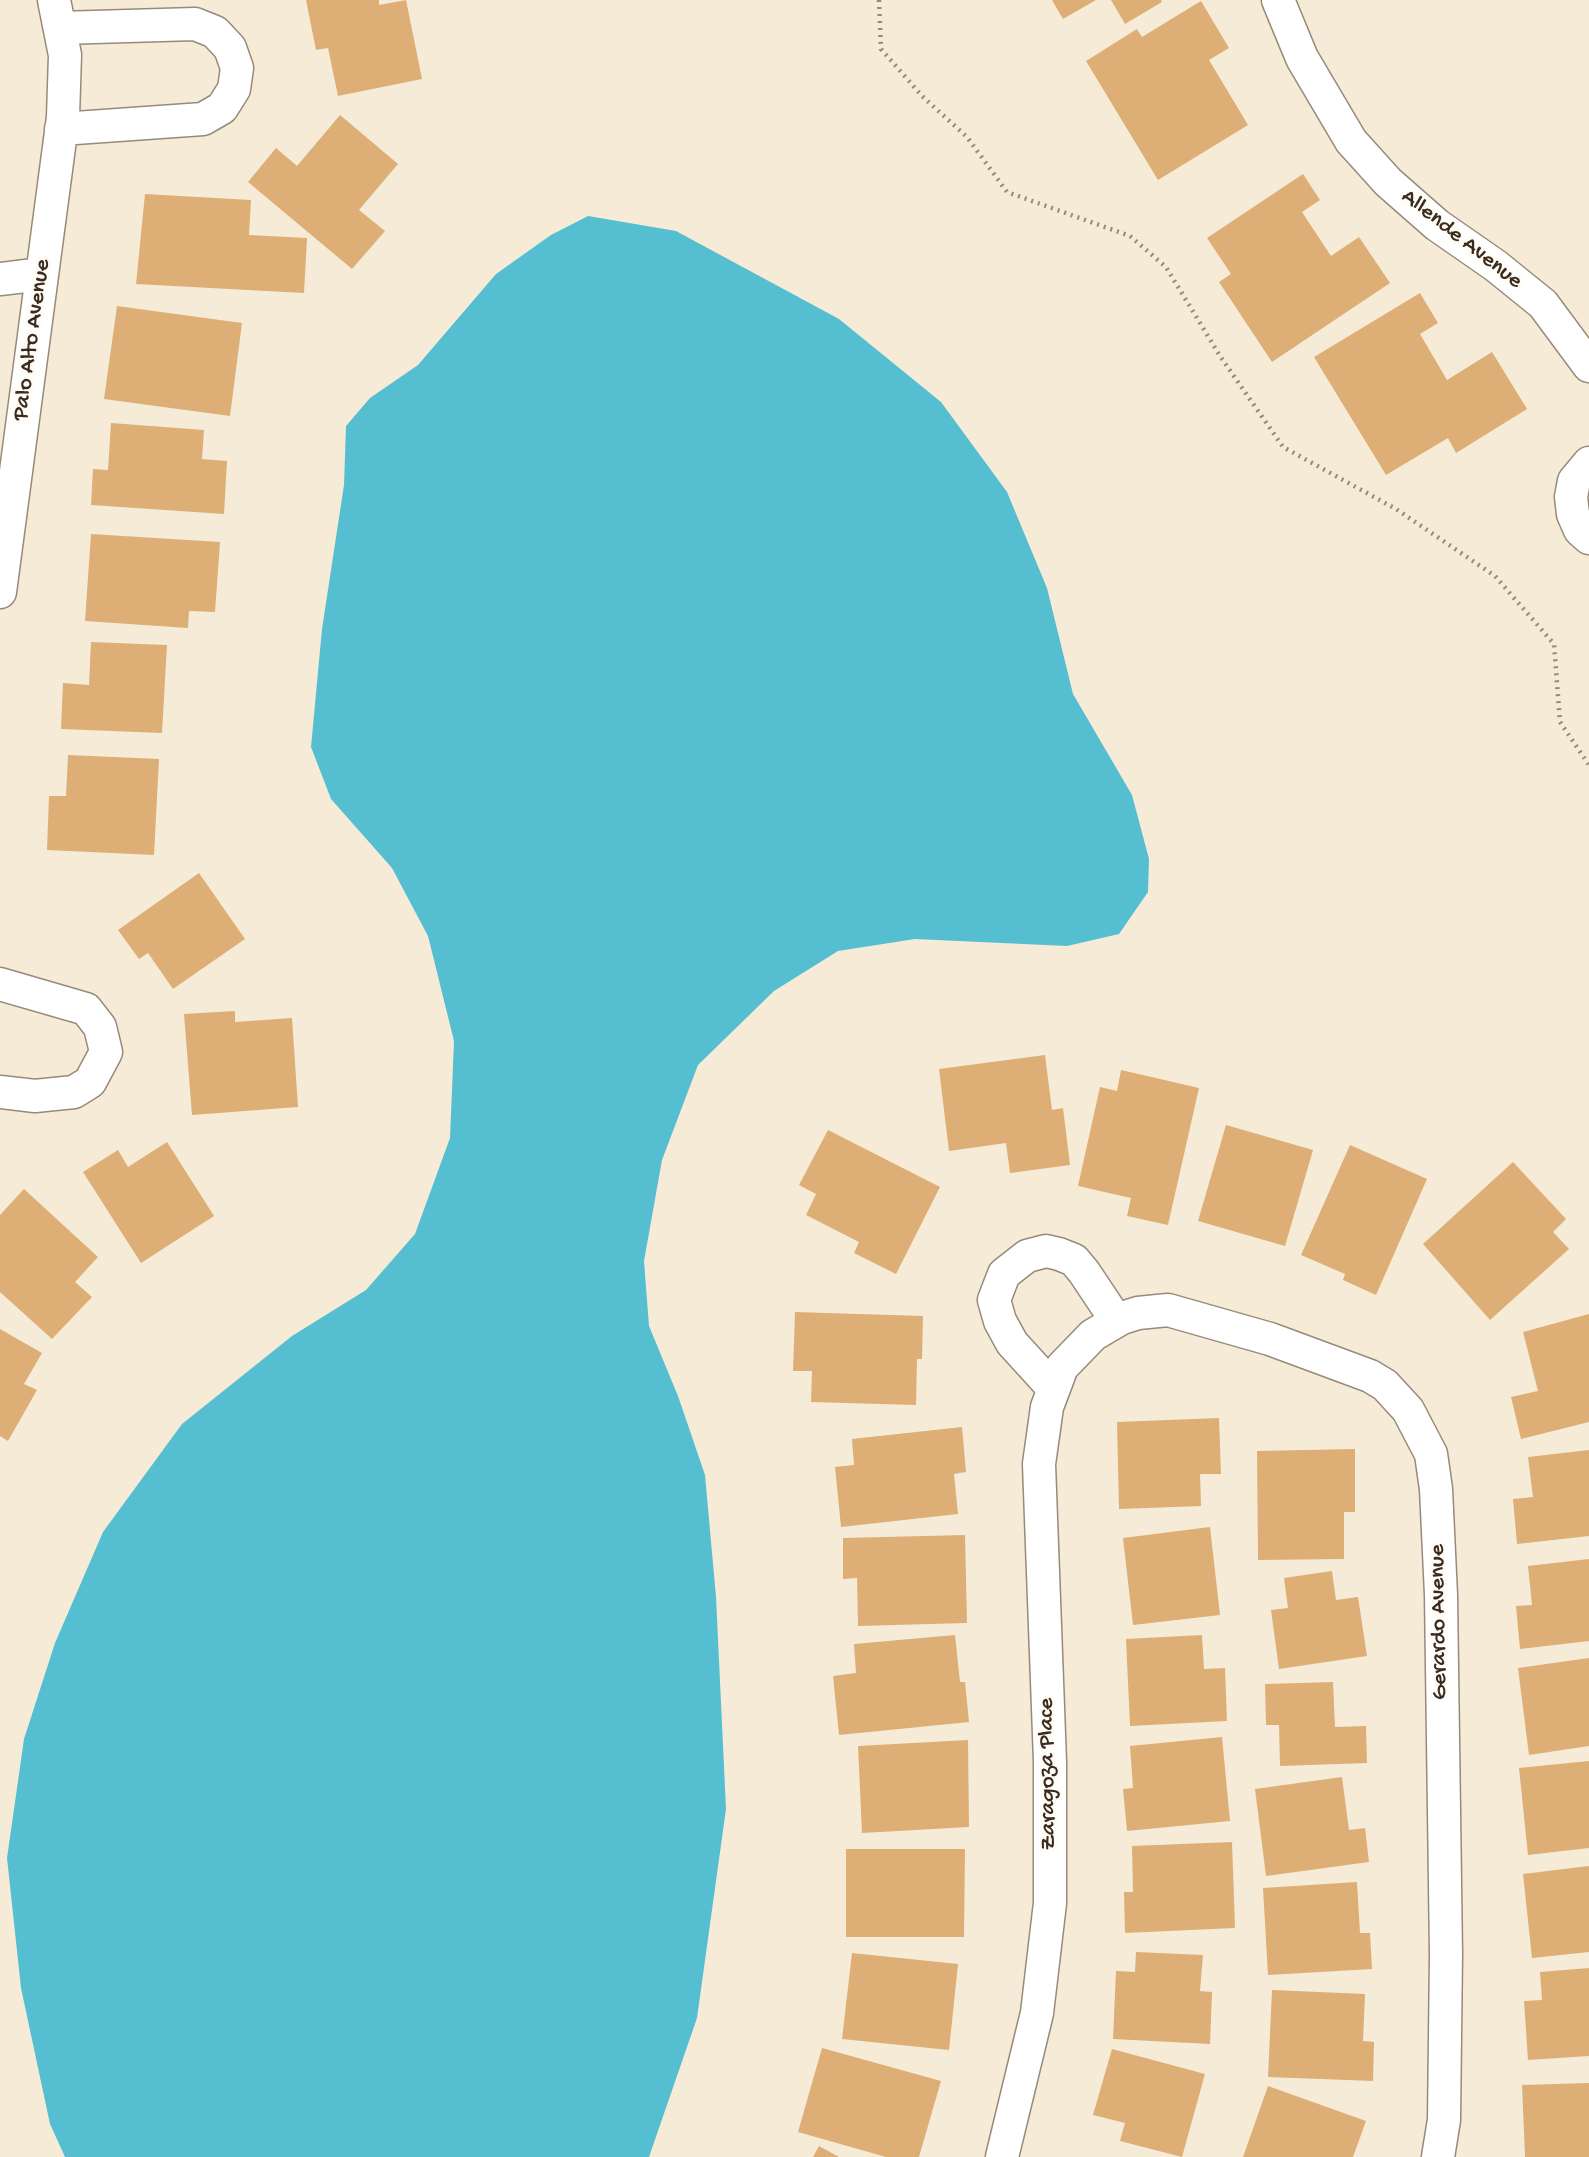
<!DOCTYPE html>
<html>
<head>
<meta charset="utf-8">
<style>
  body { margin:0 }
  canvas { display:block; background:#f5ebd7 }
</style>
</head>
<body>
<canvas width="1589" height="2157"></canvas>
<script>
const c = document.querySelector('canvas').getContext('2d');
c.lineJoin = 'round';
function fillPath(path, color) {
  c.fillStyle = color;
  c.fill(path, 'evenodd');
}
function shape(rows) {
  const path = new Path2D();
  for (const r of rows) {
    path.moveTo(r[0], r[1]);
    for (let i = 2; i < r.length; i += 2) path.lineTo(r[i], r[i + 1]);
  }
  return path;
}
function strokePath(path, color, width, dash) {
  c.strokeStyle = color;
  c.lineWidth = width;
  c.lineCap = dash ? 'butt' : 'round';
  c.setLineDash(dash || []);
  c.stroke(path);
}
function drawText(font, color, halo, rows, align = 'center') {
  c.font = font + ' "Gochi Hand",sans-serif';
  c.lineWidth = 7;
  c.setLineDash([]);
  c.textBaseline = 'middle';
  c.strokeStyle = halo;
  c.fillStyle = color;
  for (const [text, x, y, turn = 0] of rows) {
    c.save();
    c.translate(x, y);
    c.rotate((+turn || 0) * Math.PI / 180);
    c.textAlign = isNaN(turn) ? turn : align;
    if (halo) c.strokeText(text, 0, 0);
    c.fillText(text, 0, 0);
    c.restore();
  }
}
const water = shape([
  [588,216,676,231,839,319,941,402,1007,492,1047,588,1073,694,1132,795,1149,859,1148,892,1119,934,1067,946,915,939,838,951,774,991,698,1065,662,1160,644,1261,649,1326,678,1396,705,1475,716,1597,726,1809,697,2018,649,2157,65,2157,50,2124,21,1988,7,1858,24,1739,55,1643,103,1532,182,1424,292,1336,366,1290,415,1234,450,1138,454,1041,428,936,392,868,331,799,311,747,322,629,344,485,346,426,370,398,418,365,496,274,551,235]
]);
const building = shape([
  [306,0,379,0,379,5,406,0,422,79,338,96,328,48,316,50],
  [1052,0,1096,0,1063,19],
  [1111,0,1161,0,1162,2,1125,24],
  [1201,1,1229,48,1209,60,1248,125,1158,180,1086,61,1137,29,1142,37],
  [340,115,398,164,359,210,385,231,352,269,248,182,276,148,297,166],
  [1303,174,1320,200,1302,212,1331,256,1359,237,1390,283,1272,362,1219,282,1231,274,1207,238],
  [145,194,251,200,249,235,307,238,304,293,136,284],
  [1420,293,1438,323,1420,334,1447,380,1492,352,1527,409,1456,453,1448,438,1386,475,1314,357],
  [117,306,242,323,230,416,104,399],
  [111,423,204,430,202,459,227,461,224,514,91,505,93,469,108,470],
  [91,534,220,542,215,612,189,611,188,628,85,621],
  [91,642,167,645,162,733,61,729,63,683,89,685],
  [68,755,159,759,154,855,47,850,49,796,66,796],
  [199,873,245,939,173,989,148,953,139,959,118,930],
  [235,1011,235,1022,292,1018,298,1107,192,1115,184,1014],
  [1045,1055,1052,1110,1063,1108,1070,1165,1010,1173,1006,1143,949,1151,939,1069],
  [1121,1070,1199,1088,1168,1225,1127,1216,1131,1198,1078,1186,1100,1087,1117,1091],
  [1226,1125,1313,1150,1285,1246,1198,1221],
  [828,1130,940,1187,896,1274,854,1253,859,1242,806,1215,816,1194,799,1185],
  [167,1142,214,1216,141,1263,83,1172,118,1150,128,1167],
  [1350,1145,1427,1179,1376,1295,1343,1280,1345,1274,1301,1255],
  [1513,1162,1566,1219,1553,1232,1569,1249,1490,1320,1423,1244],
  [24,1189,98,1257,75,1282,92,1297,52,1339,0,1292,0,1215],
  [795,1312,923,1316,922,1359,917,1359,916,1405,811,1402,812,1371,793,1371],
  [1589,1314,1589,1422,1521,1439,1511,1397,1538,1391,1523,1332],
  [0,1329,42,1353,24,1384,37,1390,8,1441,0,1436],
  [1219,1418,1221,1474,1200,1474,1201,1506,1119,1509,1117,1422],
  [962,1427,966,1472,954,1474,958,1514,841,1527,835,1467,854,1465,852,1439],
  [1355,1449,1355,1512,1344,1512,1344,1559,1258,1560,1257,1451],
  [1589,1450,1589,1536,1517,1544,1513,1499,1533,1497,1528,1457],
  [1210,1527,1220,1615,1133,1625,1123,1538],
  [965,1535,967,1623,858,1626,857,1578,843,1579,843,1538],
  [1589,1559,1589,1641,1520,1649,1516,1606,1532,1605,1528,1566],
  [1332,1571,1336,1600,1358,1597,1367,1656,1279,1669,1271,1610,1288,1608,1284,1578],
  [955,1635,960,1682,965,1682,969,1722,839,1735,833,1676,856,1673,854,1644],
  [1202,1635,1204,1669,1225,1668,1227,1721,1130,1726,1126,1639],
  [1589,1658,1589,1746,1529,1755,1518,1668],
  [1333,1682,1335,1727,1366,1726,1367,1763,1280,1766,1279,1725,1266,1725,1265,1684],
  [1222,1737,1230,1821,1127,1831,1123,1789,1133,1788,1130,1746],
  [968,1740,969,1827,862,1833,858,1746],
  [1589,1761,1589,1848,1528,1855,1519,1768],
  [1342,1777,1349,1830,1365,1828,1369,1862,1266,1876,1255,1789],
  [1232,1842,1235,1928,1125,1933,1124,1892,1133,1892,1132,1846],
  [846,1849,965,1849,964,1937,846,1937],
  [1589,1866,1589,1952,1532,1958,1523,1874],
  [1357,1882,1360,1933,1370,1933,1372,1969,1268,1975,1263,1888],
  [1136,1952,1203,1955,1200,1991,1212,1992,1210,2044,1113,2039,1116,1971,1135,1972],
  [852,1953,958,1964,949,2050,842,2039],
  [1589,1968,1589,2056,1528,2060,1524,2001,1542,2000,1540,1972],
  [1272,1990,1365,1994,1363,2041,1374,2042,1373,2081,1268,2077],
  [822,2048,941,2081,919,2157,886,2157,798,2132],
  [1112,2049,1205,2074,1182,2157,1120,2141,1125,2123,1093,2115],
  [1589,2083,1589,2157,1525,2157,1522,2085],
  [1268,2086,1366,2121,1353,2157,1243,2157],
  [819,2146,839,2157,813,2157]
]);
const path = shape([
  [879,0,881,49,922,96,967,137,1007,192,1130,236,1166,267,1220,356,1283,447,1396,509,1495,576,1554,644,1560,722,1589,765]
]);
const minor = shape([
  [1278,0,1302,58,1351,141,1388,182,1437,225,1496,266,1543,304,1589,366],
  [60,28,195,24,215,32,230,48,237,68,234,89,222,108,203,119,61,129],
  [0,279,42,274],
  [1589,463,1574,481,1571,497,1573,514,1580,530,1589,538],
  [0,592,63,117,65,55,54,0],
  [0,984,86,1009,100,1027,106,1052,90,1082,74,1092,35,1096,0,1092],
  [1053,1388,1012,1343,1000,1321,994,1300,1004,1274,1027,1256,1046,1251,1059,1254,1074,1260,1084,1272,1116,1320],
  [1002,2157,1037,2013,1050,1903,1050,1762,1039,1464,1047,1407,1062,1367,1093,1335,1122,1318,1138,1313,1168,1310,1270,1339,1370,1376,1385,1385,1408,1410,1431,1454,1436,1489,1441,1595,1446,1955,1444,2120,1438,2157]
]);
const streetNames = [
  ["Allende Avenue",1461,240,38],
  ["Palo Alto Avenue",33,340,-82],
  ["Gerardo Avenue",1440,1622,-91],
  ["Zaragoza Place",1049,1774,-91]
];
fillPath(water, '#55bfd1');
fillPath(building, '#ddaf76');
strokePath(minor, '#988a7a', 35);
strokePath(path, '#988a7a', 4.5, [2, 5]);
strokePath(minor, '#fff', 32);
drawText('23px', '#3b2a1e', '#fdfcf7', streetNames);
</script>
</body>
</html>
